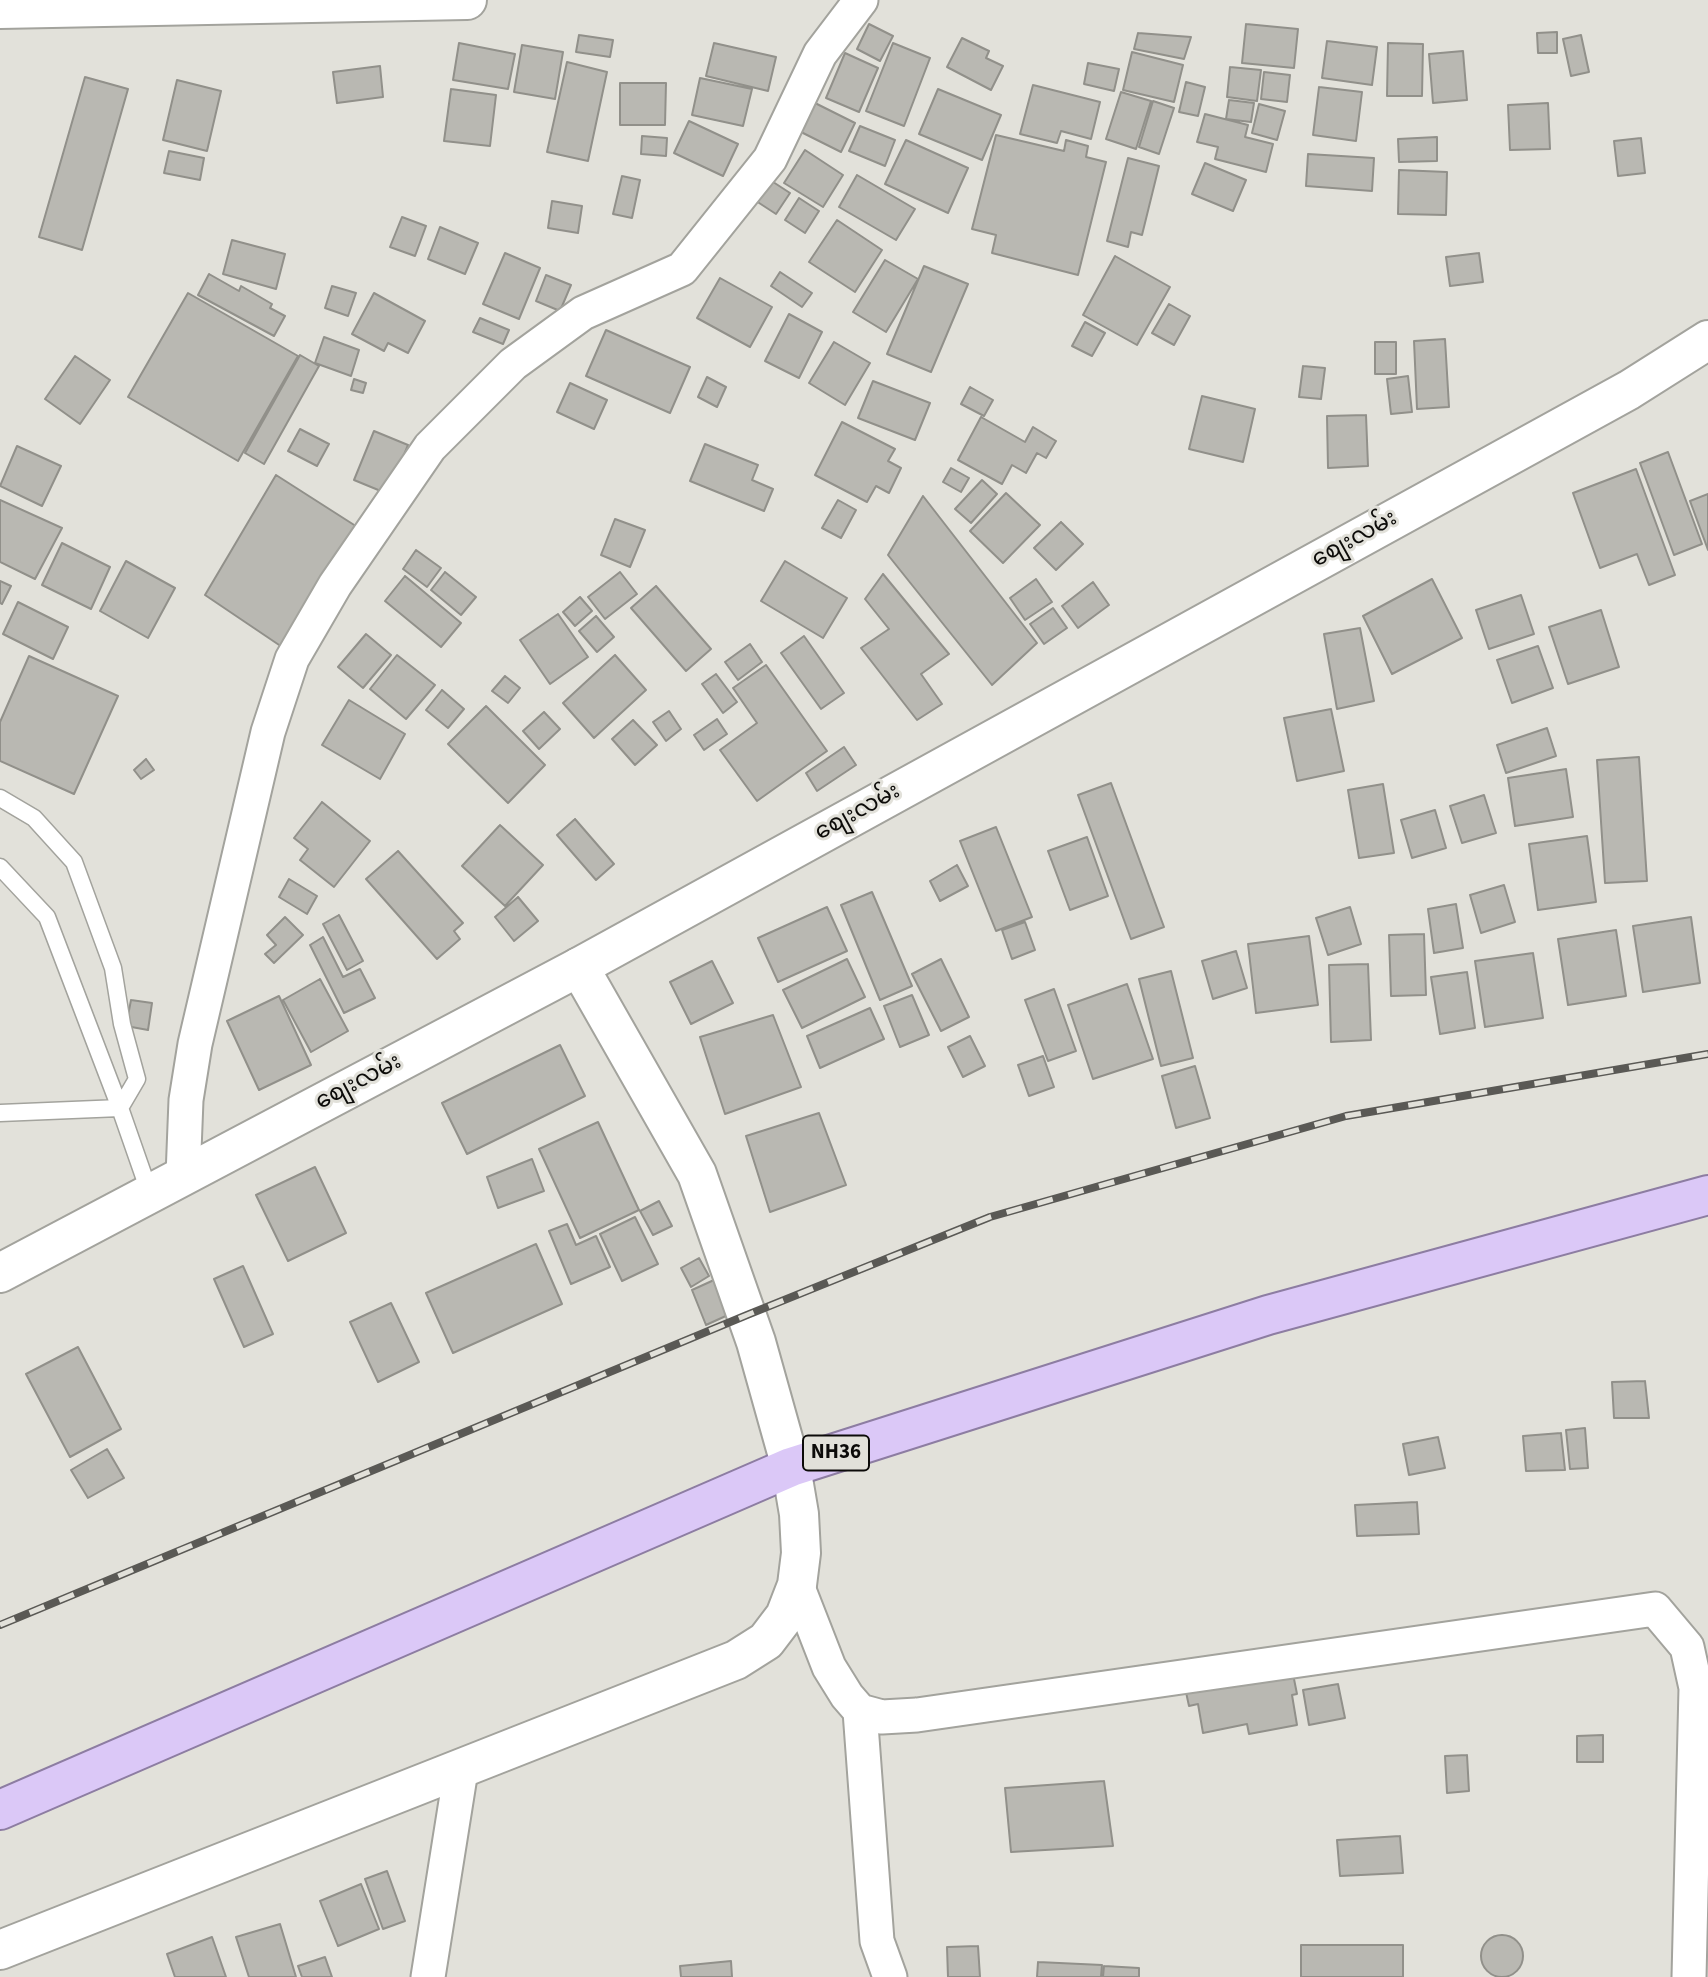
<!DOCTYPE html>
<html>
<head>
<meta charset="utf-8">
<style>
  body { margin:0 }
  canvas { display:block; background:#e2e1da }
</style>
</head>
<body>
<canvas width="1708" height="1977"></canvas>
<script>
const c = document.querySelector('canvas').getContext('2d');
c.lineJoin = 'round';
function fillPath(path, color) {
  c.fillStyle = color;
  c.fill(path, 'evenodd');
}
function shape(rows) {
  const path = new Path2D();
  for (const r of rows) {
    if (r.length === 3) {
      path.moveTo(r[0] + r[2], r[1]);
      path.arc(r[0], r[1], r[2], 0, 2 * Math.PI);
      continue;
    }
    path.moveTo(r[0], r[1]);
    for (let i = 2; i < r.length; i += 2) path.lineTo(r[i], r[i + 1]);
  }
  return path;
}
function strokePath(path, color, width, dash) {
  c.strokeStyle = color;
  c.lineWidth = width;
  c.lineCap = dash ? 'butt' : 'round';
  c.setLineDash(dash || []);
  c.stroke(path);
}
function drawText(font, color, halo, rows, align = 'center') {
  c.font = font + ' "Source Sans 3","Noto Sans Myanmar",sans-serif';
  c.lineWidth = 6;
  c.setLineDash([]);
  c.textBaseline = 'middle';
  c.strokeStyle = halo;
  c.fillStyle = color;
  for (const [text, x, y, turn = 0] of rows) {
    c.save();
    c.translate(x, y);
    c.rotate((+turn || 0) * Math.PI / 180);
    c.textAlign = isNaN(turn) ? turn : align;
    if (halo) c.strokeText(text, 0, 0);
    c.fillText(text, 0, 0);
    c.restore();
  }
}
const building = shape([
  [869,24,893,36,880,61,857,49,869,24],
  [1246,24,1298,29,1294,68,1242,63,1246,24],
  [1557,32,1557,53,1538,53,1537,33,1557,32],
  [1138,33,1191,37,1184,59,1134,49,1138,33],
  [579,35,613,40,610,57,576,52,579,35],
  [1581,35,1589,72,1571,76,1563,39,1581,35],
  [962,38,989,51,986,58,1003,66,991,90,947,67,962,38],
  [1327,41,1377,47,1372,85,1322,78,1327,41],
  [459,43,515,54,508,89,453,80,459,43],
  [714,43,776,57,768,91,706,76,714,43],
  [893,43,930,58,904,126,866,111,893,43],
  [1388,43,1423,44,1422,96,1387,96,1388,43],
  [522,45,563,52,555,99,514,92,522,45],
  [1463,51,1467,100,1433,103,1429,54,1463,51],
  [1132,52,1183,65,1174,102,1123,90,1132,52],
  [845,53,878,68,859,112,826,98,845,53],
  [567,62,607,72,588,161,547,152,567,62],
  [1088,63,1119,69,1114,91,1084,84,1088,63],
  [380,66,383,97,337,103,333,72,380,66],
  [1230,67,1261,70,1257,101,1227,97,1230,67],
  [1264,72,1290,75,1287,102,1261,99,1264,72],
  [85,77,128,89,82,250,39,237,85,77],
  [700,78,752,89,743,126,692,115,700,78],
  [177,80,221,91,207,151,163,140,177,80],
  [1186,82,1205,87,1198,116,1179,112,1186,82],
  [620,83,666,83,665,125,620,125,620,83],
  [1033,85,1100,102,1091,139,1061,131,1057,143,1020,134,1033,85],
  [1319,87,1362,92,1356,141,1313,135,1319,87],
  [451,89,496,95,490,146,444,141,451,89],
  [938,89,1001,115,982,160,919,134,938,89],
  [1121,92,1151,101,1136,149,1106,139,1121,92],
  [1229,100,1254,103,1251,122,1226,119,1229,100],
  [1153,101,1174,108,1159,154,1139,147,1153,101],
  [813,102,855,123,841,152,799,131,813,102],
  [1548,103,1550,149,1510,150,1508,105,1548,103],
  [1259,104,1285,111,1277,140,1252,133,1259,104],
  [1205,114,1248,125,1245,137,1273,144,1266,172,1215,159,1218,147,1197,142,1205,114],
  [689,121,738,144,723,176,674,153,689,121],
  [860,126,895,140,885,166,849,151,860,126],
  [996,135,1064,151,1066,140,1088,146,1086,157,1106,162,1078,275,992,253,996,235,972,229,996,135],
  [642,136,667,138,666,156,641,154,642,136],
  [1437,137,1437,161,1399,162,1398,139,1437,137],
  [1641,138,1645,173,1618,176,1614,141,1641,138],
  [906,140,968,168,948,213,885,184,906,140],
  [805,150,843,175,823,207,784,183,805,150],
  [169,151,204,158,200,180,164,173,169,151],
  [1308,154,1374,158,1372,191,1306,186,1308,154],
  [1128,158,1159,166,1142,235,1131,232,1128,247,1107,241,1128,158],
  [1205,163,1246,180,1233,211,1192,194,1205,163],
  [1399,170,1447,172,1446,215,1398,214,1399,170],
  [857,175,915,209,896,240,839,207,857,175],
  [622,176,640,180,632,218,613,214,622,176],
  [767,178,790,193,776,214,753,199,767,178],
  [799,198,819,211,805,233,785,220,799,198],
  [552,201,582,206,578,233,548,228,552,201],
  [402,217,426,226,415,256,390,247,402,217],
  [837,220,882,250,855,292,809,262,837,220],
  [440,227,478,243,465,274,428,259,440,227],
  [232,240,285,254,276,289,223,274,232,240],
  [505,253,540,268,519,319,483,304,505,253],
  [1479,253,1483,282,1450,286,1446,257,1479,253],
  [1115,256,1170,287,1137,345,1083,315,1115,256],
  [885,260,918,279,886,332,853,312,885,260],
  [924,266,968,284,931,372,887,354,924,266],
  [780,272,812,293,802,307,771,286,780,272],
  [209,274,239,291,241,286,272,304,270,308,285,316,274,336,198,295,209,274],
  [546,275,571,285,560,311,536,301,546,275],
  [720,278,772,307,750,347,697,318,720,278],
  [332,286,356,293,348,316,325,308,332,286],
  [188,293,298,356,238,461,128,397,188,293],
  [374,293,425,321,408,353,388,343,384,351,352,334,374,293],
  [1169,304,1190,316,1174,345,1152,333,1169,304],
  [789,314,822,332,799,378,765,361,789,314],
  [480,318,509,330,503,344,473,332,480,318],
  [1085,322,1105,333,1092,356,1072,346,1085,322],
  [606,330,690,367,670,413,586,376,606,330],
  [324,337,359,350,351,376,315,363,324,337],
  [1445,339,1449,407,1417,409,1414,341,1445,339],
  [834,342,870,363,845,405,809,383,834,342],
  [1375,342,1396,342,1396,374,1375,374,1375,342],
  [300,355,319,366,264,464,245,453,300,355],
  [75,356,110,380,80,424,45,399,75,356],
  [1303,366,1325,368,1321,399,1299,397,1303,366],
  [1408,376,1412,412,1391,414,1387,379,1408,376],
  [707,377,726,387,717,407,698,397,707,377],
  [354,379,366,383,363,393,351,390,354,379],
  [873,381,930,403,915,440,858,418,873,381],
  [570,383,607,400,594,429,557,412,570,383],
  [970,387,993,400,984,416,961,404,970,387],
  [1202,396,1255,409,1243,462,1189,449,1202,396],
  [1366,415,1368,466,1328,468,1327,416,1366,415],
  [981,417,1025,442,1033,427,1056,441,1046,458,1037,453,1026,473,1012,465,1002,484,958,460,981,417],
  [842,422,895,449,888,461,901,468,889,493,876,486,867,502,815,475,842,422],
  [300,429,329,444,317,466,288,451,300,429],
  [374,431,408,445,388,494,354,480,374,431],
  [705,444,758,465,752,480,773,489,764,511,690,481,705,444],
  [17,446,61,466,42,506,0,486,17,446],
  [1668,452,1702,544,1674,555,1640,463,1668,452],
  [951,468,969,478,961,492,943,482,951,468],
  [1636,469,1675,575,1649,585,1637,554,1600,568,1573,493,1636,469],
  [276,475,362,530,288,651,205,595,276,475],
  [982,480,997,494,971,523,955,509,982,480],
  [1006,493,1040,525,1003,563,970,531,1006,493],
  [1708,494,1708,550,1690,501,1708,494],
  [923,496,1037,643,992,685,888,555,923,496],
  [0,500,62,528,35,579,0,562,0,500],
  [838,500,856,510,841,538,822,528,838,500],
  [615,519,645,530,630,567,601,555,615,519],
  [1061,522,1083,544,1056,570,1034,548,1061,522],
  [62,543,110,567,91,609,42,585,62,543],
  [416,550,441,568,427,587,403,569,416,550],
  [126,561,175,588,148,638,100,611,126,561],
  [785,561,847,598,823,638,761,601,785,561],
  [445,572,476,597,461,615,431,590,445,572],
  [620,572,637,594,605,619,588,597,620,572],
  [883,574,949,654,921,674,942,704,917,720,861,648,889,629,865,599,883,574],
  [405,576,461,623,441,647,385,601,405,576],
  [1036,579,1052,602,1025,620,1010,598,1036,579],
  [1432,579,1462,638,1392,674,1363,616,1432,579],
  [0,581,11,586,2,604,0,603,0,581],
  [1093,582,1109,605,1078,628,1062,606,1093,582],
  [656,586,711,649,686,671,631,608,656,586],
  [1521,595,1534,634,1489,649,1476,610,1521,595],
  [580,597,592,611,575,626,563,612,580,597],
  [18,602,68,627,53,659,3,634,18,602],
  [1053,608,1067,628,1044,644,1030,624,1053,608],
  [1601,610,1619,667,1568,684,1549,627,1601,610],
  [558,614,588,657,550,684,520,640,558,614],
  [596,616,614,637,597,652,579,631,596,616],
  [1360,628,1374,701,1337,709,1324,634,1360,628],
  [366,634,391,655,363,688,338,667,366,634],
  [804,636,844,693,821,709,781,653,804,636],
  [750,644,762,662,738,680,725,662,750,644],
  [1538,646,1553,688,1512,703,1497,660,1538,646],
  [397,655,435,685,406,719,370,689,397,655],
  [615,655,646,690,594,738,563,703,615,655],
  [29,656,118,696,74,794,0,761,0,722,29,656],
  [766,665,827,751,757,801,720,750,757,723,733,688,766,665],
  [716,674,737,702,723,713,702,684,716,674],
  [505,676,520,688,508,703,492,691,505,676],
  [442,690,464,709,448,728,426,710,442,690],
  [349,700,405,734,380,779,322,745,349,700],
  [486,706,545,765,508,803,448,744,486,706],
  [1331,709,1344,771,1297,781,1284,718,1331,709],
  [669,711,681,729,666,741,653,722,669,711],
  [544,712,560,729,539,749,523,731,544,712],
  [717,719,727,734,704,750,694,735,717,719],
  [633,720,657,745,635,765,612,739,633,720],
  [1547,728,1556,756,1506,773,1497,745,1547,728],
  [844,747,856,765,817,791,806,773,844,747],
  [1639,757,1647,881,1605,883,1597,760,1639,757],
  [146,759,154,770,141,779,134,770,146,759],
  [1566,769,1573,817,1515,826,1508,778,1566,769],
  [1111,783,1164,927,1131,939,1078,795,1111,783],
  [1383,784,1394,853,1359,858,1348,790,1383,784],
  [1484,795,1496,833,1462,843,1450,806,1484,795],
  [322,802,370,841,334,887,300,860,308,849,294,838,322,802],
  [1435,810,1446,848,1412,858,1401,820,1435,810],
  [575,819,614,864,596,880,557,835,575,819],
  [500,825,543,865,505,906,462,866,500,825],
  [996,827,1032,917,996,931,960,841,996,827],
  [1587,836,1596,902,1538,910,1529,844,1587,836],
  [1087,837,1108,896,1070,910,1048,851,1087,837],
  [398,851,463,923,454,931,460,939,437,959,366,879,398,851],
  [957,865,968,886,940,901,930,881,957,865],
  [289,879,317,896,307,914,279,897,289,879],
  [1504,885,1515,922,1481,933,1470,895,1504,885],
  [872,892,912,986,880,1000,841,905,872,892],
  [518,897,538,921,514,941,495,917,518,897],
  [1456,904,1463,948,1434,953,1428,909,1456,904],
  [827,907,847,951,778,982,758,938,827,907],
  [1350,907,1361,944,1328,955,1316,918,1350,907],
  [339,915,363,961,347,970,323,924,339,915],
  [285,917,303,935,274,963,265,954,276,945,267,935,285,917],
  [1691,917,1700,983,1643,992,1633,926,1691,917],
  [1025,922,1035,950,1012,959,1002,930,1025,922],
  [1616,930,1626,996,1568,1005,1558,939,1616,930],
  [1424,934,1426,995,1391,996,1389,935,1424,934],
  [1309,936,1318,1005,1256,1013,1248,944,1309,936],
  [323,937,343,977,360,969,375,998,344,1013,310,945,323,937],
  [1236,951,1247,988,1213,999,1202,961,1236,951],
  [1533,953,1543,1018,1485,1027,1475,961,1533,953],
  [847,959,865,997,802,1028,783,990,847,959],
  [941,959,969,1017,941,1031,912,974,941,959],
  [712,961,733,1003,691,1024,670,982,712,961],
  [1368,964,1371,1040,1331,1042,1329,965,1368,964],
  [1171,971,1193,1058,1161,1066,1139,979,1171,971],
  [1467,972,1475,1028,1440,1034,1431,977,1467,972],
  [320,979,348,1031,311,1052,283,1000,320,979],
  [1127,984,1153,1059,1093,1079,1068,1005,1127,984],
  [1054,989,1076,1051,1048,1061,1025,1000,1054,989],
  [912,995,929,1035,900,1047,884,1006,912,995],
  [279,996,311,1065,259,1090,227,1021,279,996],
  [131,1000,152,1003,148,1030,126,1026,131,1000],
  [870,1008,884,1039,820,1068,807,1036,870,1008],
  [773,1015,801,1087,725,1114,700,1037,773,1015],
  [970,1036,985,1066,963,1077,948,1047,970,1036],
  [560,1045,585,1096,467,1154,442,1103,560,1045],
  [1043,1056,1054,1087,1029,1096,1018,1065,1043,1056],
  [1195,1066,1210,1118,1176,1128,1162,1076,1195,1066],
  [819,1113,846,1185,770,1212,746,1136,819,1113],
  [598,1122,639,1210,580,1238,539,1149,598,1122],
  [532,1159,544,1191,498,1208,487,1177,532,1159],
  [315,1167,346,1233,288,1261,256,1195,315,1167],
  [659,1201,672,1226,653,1235,640,1211,659,1201],
  [635,1217,658,1264,622,1281,600,1234,635,1217],
  [567,1224,576,1245,596,1236,610,1267,571,1284,549,1231,567,1224],
  [536,1244,562,1304,453,1353,426,1293,536,1244],
  [699,1258,709,1276,691,1287,681,1268,699,1258],
  [243,1266,273,1334,244,1347,214,1279,243,1266],
  [714,1280,728,1315,706,1325,692,1290,714,1280],
  [391,1303,419,1362,378,1382,350,1322,391,1303],
  [78,1347,121,1429,70,1457,26,1374,78,1347],
  [1645,1381,1649,1418,1614,1418,1612,1382,1645,1381],
  [1585,1428,1588,1468,1570,1469,1566,1430,1585,1428],
  [1561,1433,1565,1470,1526,1471,1523,1436,1561,1433],
  [1438,1437,1445,1468,1409,1475,1403,1444,1438,1437],
  [107,1449,124,1478,88,1498,71,1470,107,1449],
  [1417,1502,1419,1534,1357,1536,1355,1505,1417,1502],
  [1292,1669,1297,1694,1292,1695,1297,1725,1249,1734,1247,1724,1203,1733,1198,1704,1189,1706,1184,1683,1292,1669],
  [1338,1684,1345,1718,1309,1725,1303,1690,1338,1684],
  [1603,1735,1603,1762,1577,1762,1577,1736,1603,1735],
  [1467,1755,1469,1791,1447,1793,1445,1756,1467,1755],
  [1104,1781,1113,1846,1011,1852,1005,1788,1104,1781],
  [1400,1836,1403,1873,1340,1876,1337,1840,1400,1836],
  [387,1871,405,1921,383,1929,365,1879,387,1871],
  [361,1884,379,1929,338,1946,320,1901,361,1884],
  [280,1924,296,1977,249,1977,236,1937,280,1924],
  [1502,1956,21],
  [212,1937,226,1977,175,1977,167,1954,212,1937],
  [1301,1945,1403,1945,1403,1977,1301,1977,1301,1945],
  [978,1946,980,1977,948,1977,947,1947,978,1946],
  [325,1957,332,1977,302,1977,298,1966,325,1957],
  [731,1961,732,1977,681,1977,680,1966,731,1961],
  [1038,1962,1102,1965,1101,1977,1037,1977,1038,1962],
  [1104,1966,1139,1968,1139,1977,1103,1977,1104,1966]
]);
const service = shape([
  [0,798,34,818,74,862,113,968,122,1024,137,1079,120,1108,0,1113],
  [0,867,47,917,120,1108,150,1194]
]);
const minor = shape([
  [183,1176,186,1100,195,1044,268,732,292,659,335,585,430,447,513,364,583,313,682,269,770,159,820,54,861,0],
  [797,1585,829,1667,847,1696,860,1711,882,1717,917,1715,1655,1609,1687,1647,1696,1688,1689,1977],
  [860,1711,877,1941,890,1977],
  [428,1977,461,1770]
]);
const tertiary = shape([
  [0,1950,736,1660,766,1641,785,1616,797,1585,801,1553,799,1514,791,1467,756,1342,697,1174,579,967]
]);
const secondary = shape([
  [0,9,467,0],
  [0,1273,579,967,1629,390,1708,340]
]);
const trunk = shape([
  [0,1810,791,1467,1268,1315,1708,1195]
]);
const rail = shape([
  [0,1625,747,1315,990,1217,1346,1116,1708,1054]
]);
const shields = [
  [836,1453,66]
];
const shieldNames = [
  ["NH36",836,1453]
];
const streetNames = [
  ["စျေးလမ်း",1355,540,-29],
  ["စျေးလမ်း",858,813,-29],
  ["စျေးလမ်း",359,1083,-28]
];
fillPath(building, '#b9b8b2');
strokePath(building, '#91908a', 2);
strokePath(service, '#a3a39d', 19);
strokePath(minor, '#a3a39d', 37);
strokePath(tertiary, '#a3a39d', 42);
strokePath(secondary, '#a3a39d', 42);
strokePath(trunk, '#8d7da2', 42);
strokePath(service, '#fff', 16);
strokePath(minor, '#fff', 33);
strokePath(tertiary, '#fff', 38);
strokePath(secondary, '#fff', 38);
strokePath(trunk, '#dbc8f7', 38);
strokePath(rail, '#5a5955', 8);
strokePath(rail, '#e2e1da', 5, [16]);
for (const [x, y, w] of shields) {
  const box = new Path2D();
  box.roundRect(x - w / 2, y - 17.5, w, 35, 5);
  c.fillStyle = '#e2e1da';
  c.fill(box);
  strokePath(box, '#0c0b09', 2);
}
drawText('bold 21px', '#0c0b09', null, shieldNames);
drawText('23px', '#0c0b09', '#e2e1da', streetNames);
</script>
</body>
</html>
